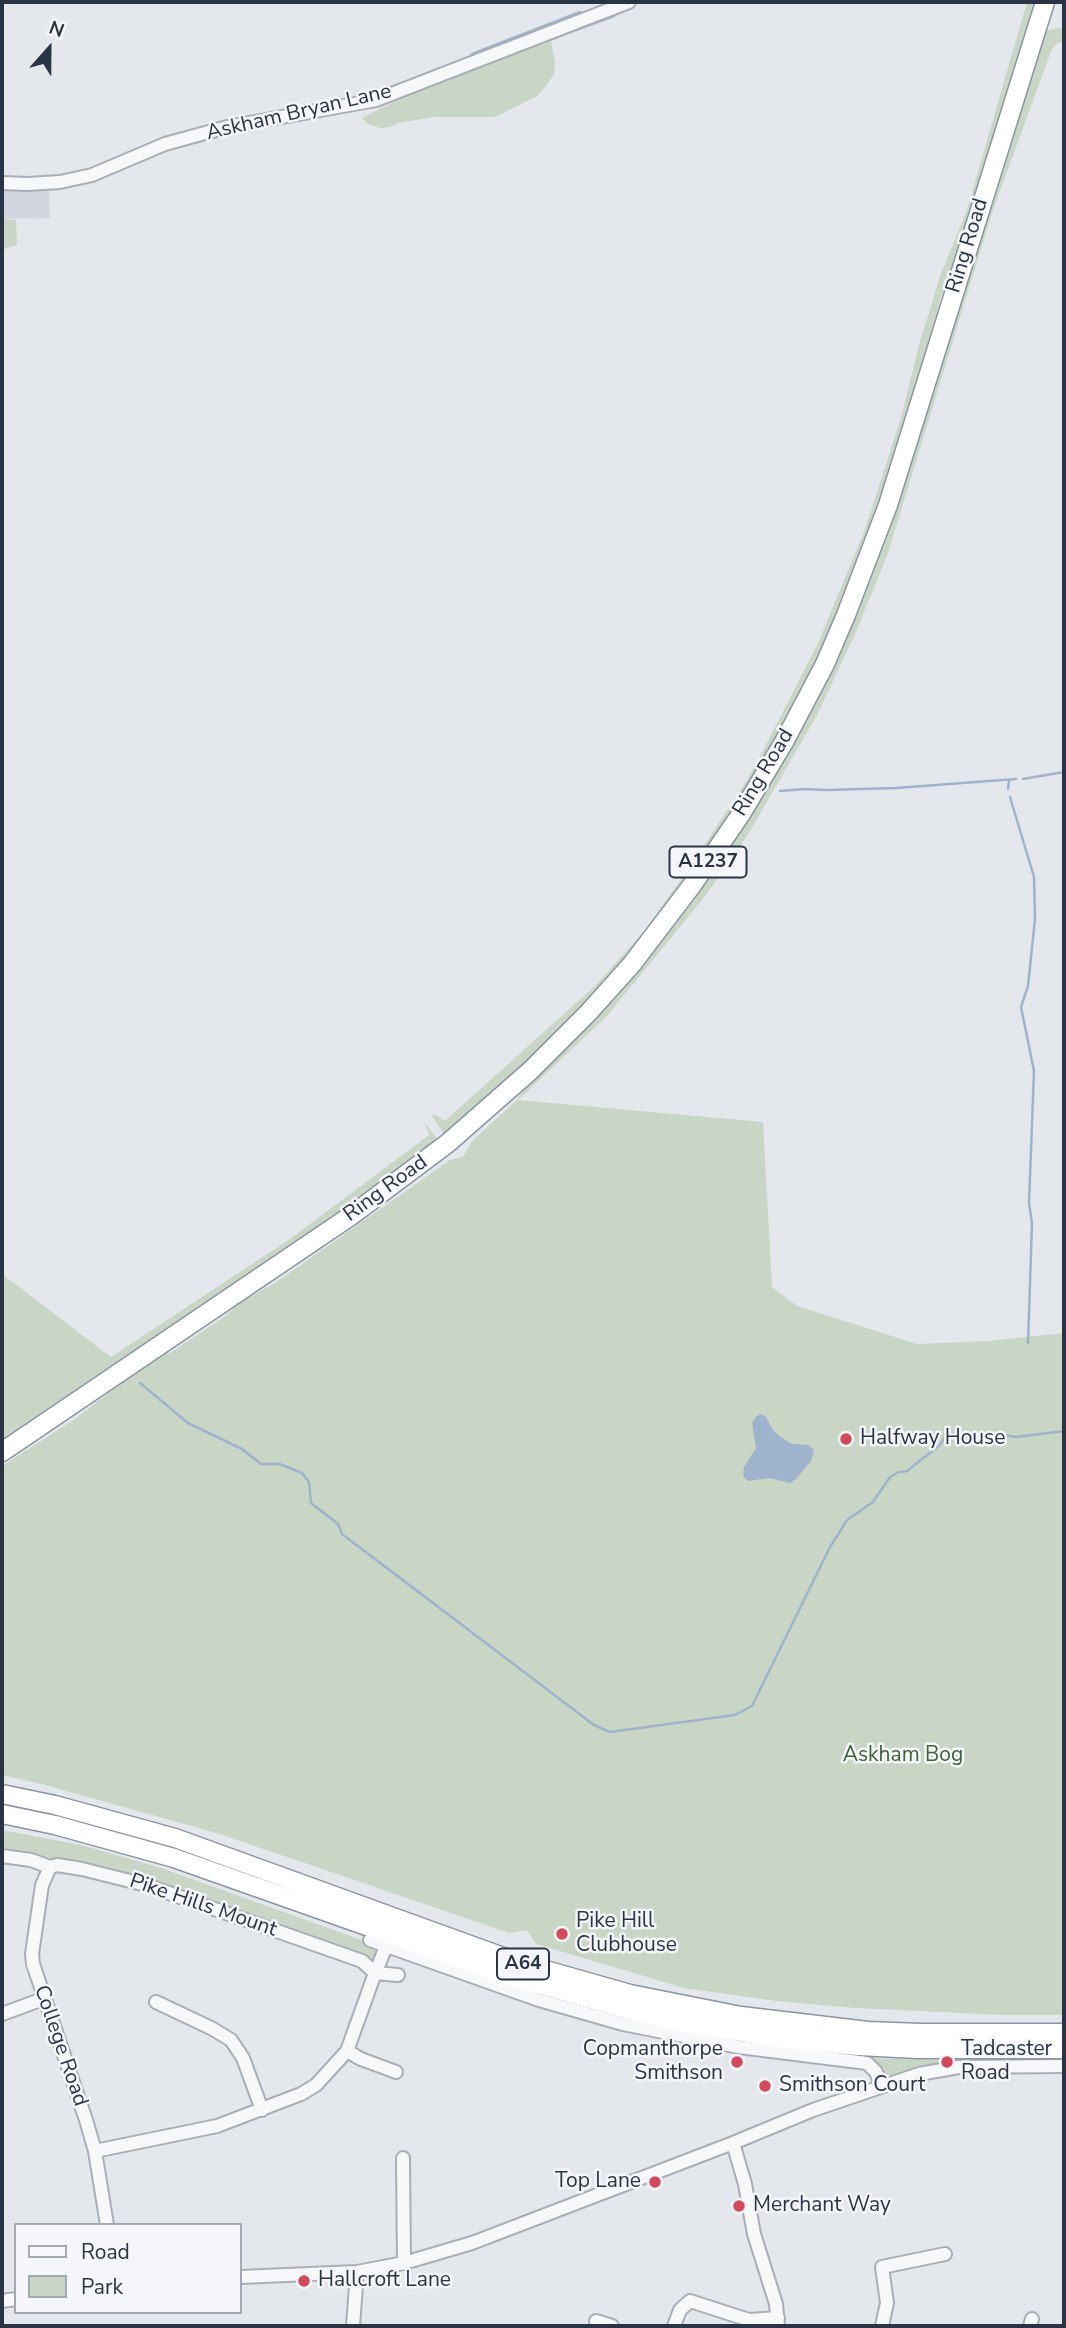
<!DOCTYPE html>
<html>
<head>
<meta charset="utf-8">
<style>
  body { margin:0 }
  #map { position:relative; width:1066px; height:2328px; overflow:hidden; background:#e4e7ec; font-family:"Nunito Sans",sans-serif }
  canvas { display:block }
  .frame { position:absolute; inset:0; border:4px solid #2b3445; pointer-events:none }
  .legend { position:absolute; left:14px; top:2223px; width:228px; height:91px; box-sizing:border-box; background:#f4f6f9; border:2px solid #a4a8b1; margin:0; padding:9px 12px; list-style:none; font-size:21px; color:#2b3445 }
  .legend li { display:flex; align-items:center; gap:14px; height:35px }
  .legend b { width:35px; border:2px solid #a4a8b1 }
  .north { position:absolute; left:14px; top:14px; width:70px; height:70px; -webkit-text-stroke:5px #f4f6f9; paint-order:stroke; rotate:21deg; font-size:19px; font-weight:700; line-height:28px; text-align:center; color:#2b3445 }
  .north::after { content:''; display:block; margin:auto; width:24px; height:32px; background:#2b3445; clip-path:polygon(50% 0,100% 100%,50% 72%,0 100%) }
</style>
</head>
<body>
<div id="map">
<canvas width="1066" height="2328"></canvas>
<div class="frame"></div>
<ul class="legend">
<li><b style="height:9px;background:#f7f8fa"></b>Road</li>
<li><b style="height:19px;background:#c9d6c5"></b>Park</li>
</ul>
<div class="north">N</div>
</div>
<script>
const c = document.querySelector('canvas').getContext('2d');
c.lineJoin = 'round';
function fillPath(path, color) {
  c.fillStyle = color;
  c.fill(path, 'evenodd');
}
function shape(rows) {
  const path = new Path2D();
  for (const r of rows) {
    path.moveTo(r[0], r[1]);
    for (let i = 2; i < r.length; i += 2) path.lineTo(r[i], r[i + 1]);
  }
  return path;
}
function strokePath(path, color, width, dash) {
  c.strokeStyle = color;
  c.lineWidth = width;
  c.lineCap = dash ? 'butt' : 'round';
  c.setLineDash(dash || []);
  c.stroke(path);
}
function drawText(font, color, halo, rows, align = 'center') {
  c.font = font + ' "Nunito Sans",sans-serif';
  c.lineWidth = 5;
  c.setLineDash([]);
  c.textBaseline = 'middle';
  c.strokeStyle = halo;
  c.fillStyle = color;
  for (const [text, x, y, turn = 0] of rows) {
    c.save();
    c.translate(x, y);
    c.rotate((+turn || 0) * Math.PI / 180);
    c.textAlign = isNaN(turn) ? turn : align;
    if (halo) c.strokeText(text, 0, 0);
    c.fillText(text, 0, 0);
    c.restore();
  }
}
const built = shape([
  [2,189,49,191,50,218,2,219]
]);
const green = shape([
  [1027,2,1035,2,963,246,940,299,922,374,870,533,826,645,752,784,703,858,648,932,590,1000,513,1077,446,1137,432,1116,434,1114,445,1121,595,986,645,930,698,855,747,780,767,743,818,643,864,532,901,418,919,345,940,276,967,210],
  [1064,27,1064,40,1054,46,1050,54,992,213,888,553,856,632,817,715,749,833,706,895,606,1017,518,1100,763,1122,772,1287,797,1306,917,1344,988,1341,1064,1333,1064,2015,1003,2015,856,2008,776,2001,684,1988,536,1944,527,1930,509,1933,220,1834,45,1785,2,1775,2,1466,72,1421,160,1354,170,1353,227,1315,236,1305,275,1283,450,1160,463,1157,472,1141,517,1100,528,1083,650,951,834,656,1045,31],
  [551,41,555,62,554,74,546,86,537,96,495,117,434,117,398,123,391,127,380,128,366,123,362,118,420,89,481,65],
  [2,219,16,220,17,245,2,250],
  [425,1123,439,1141,313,1235,2,1443,2,1274,111,1357,290,1239,429,1135],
  [2,1830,85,1846,161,1868,373,1944,378,1953,373,1966,110,1872,2,1847],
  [865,2058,938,2060,939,2066,887,2076]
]);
const water = shape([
  [761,1414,766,1417,773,1430,779,1436,792,1444,808,1445,814,1450,811,1461,795,1480,790,1483,770,1478,748,1481,743,1476,744,1467,756,1448,752,1423,756,1416]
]);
const stream = shape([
  [551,39,614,16],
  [472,54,580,12],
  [1023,779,1064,772],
  [1008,789,1009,780],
  [780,791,804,789,826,790,896,788,1016,779],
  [1010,797,1034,877,1035,919,1028,986,1021,1007,1034,1071,1029,1203,1032,1223,1028,1343],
  [140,1383,188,1423,242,1449,261,1464,280,1464,302,1473,309,1482,311,1503,338,1524,342,1534,594,1725,610,1732,735,1715,752,1706,829,1549,847,1520,873,1502,890,1477,899,1472,907,1471,940,1445,947,1434,985,1432,1016,1437,1064,1431]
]);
const minor = shape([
  [2,183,27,184,60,182,92,175,165,144,227,127,376,100,629,2],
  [2,1856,31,1860,50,1867,57,1865,82,1869,146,1885,362,1961,375,1973,398,1975],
  [50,1867,42,1885,32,1954,33,1964,86,2120,95,2151,107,2225],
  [370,1940,539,2000,623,2024,739,2047,867,2063,876,2072,881,2085],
  [379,1964,386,1946],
  [156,2002,211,2028,231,2040,243,2058,262,2110],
  [2,2014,43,1999],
  [347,2051,361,2059,396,2072],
  [733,2143,745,2184,754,2234,776,2304,778,2326],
  [95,2151,217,2126,301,2094,316,2085,347,2051,375,1973],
  [403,2158,404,2263],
  [240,2277,357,2272,404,2263,472,2243,733,2143,813,2110,919,2074,959,2067,1064,2066],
  [2,2301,16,2299],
  [596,2321,612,2326],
  [353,2326,357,2272],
  [674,2326,680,2310,690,2301,749,2320,778,2318],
  [882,2326,887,2303,882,2267,945,2254],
  [1030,2326,1032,2319]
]);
const highway = shape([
  [2,1452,352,1215,448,1143,530,1071,589,1012,632,964,693,884,741,814,784,742,825,664,846,615,888,505,1045,2],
  [2,1794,55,1805,175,1838,517,1962,630,1994,741,2016,868,2031,920,2033,1064,2033],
  [2,1814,55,1825,174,1858,500,1973,625,2009,679,2022,793,2040,858,2046,918,2049,1064,2049]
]);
const markers = [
  [846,1439,7,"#d1495b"],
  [562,1934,7,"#d1495b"],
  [737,2062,7,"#d1495b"],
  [947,2062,7,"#d1495b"],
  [765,2086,7,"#d1495b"],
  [655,2182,7,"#d1495b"],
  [739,2206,7,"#d1495b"],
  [304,2281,7,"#d1495b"]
];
const shields = [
  [708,862,77],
  [523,1964,52]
];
const shieldNames = [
  ["A1237",708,862],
  ["A64",523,1964]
];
const streetNames = [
  ["Askham Bryan Lane",299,113,-13],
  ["Ring Road",968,246,-73],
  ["Ring Road",764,773,-59],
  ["Ring Road",386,1189,-36],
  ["Pike Hills Mount",203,1906,19],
  ["College Road",60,2046,71]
];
const poiNames = [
  ["Halfway House",860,1439],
  ["Pike Hill",576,1922],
  ["Clubhouse",576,1946],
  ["Copmanthorpe",723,2050,"right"],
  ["Smithson",723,2074,"right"],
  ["Tadcaster",961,2050],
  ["Road",961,2074],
  ["Smithson Court",779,2086],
  ["Top Lane",641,2182,"right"],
  ["Merchant Way",753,2206],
  ["Hallcroft Lane",318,2281]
];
const parkNames = [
  ["Askham Bog",903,1756]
];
fillPath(built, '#d2d6de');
fillPath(green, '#c9d6c5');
fillPath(water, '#9fb4cc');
strokePath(stream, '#9fb4cc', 2.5);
strokePath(minor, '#a9aeb7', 16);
strokePath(highway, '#8b94a3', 21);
strokePath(minor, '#f7f8fa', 12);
strokePath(highway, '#fff', 18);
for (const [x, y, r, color] of markers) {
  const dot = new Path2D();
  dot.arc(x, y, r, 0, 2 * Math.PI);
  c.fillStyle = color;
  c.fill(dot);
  strokePath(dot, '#f4f6f9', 2.5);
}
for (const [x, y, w] of shields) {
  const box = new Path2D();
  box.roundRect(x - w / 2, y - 15.5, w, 31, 5);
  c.fillStyle = '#f4f6f9';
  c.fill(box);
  strokePath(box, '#2b3445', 2);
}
drawText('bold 19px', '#2b3445', null, shieldNames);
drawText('21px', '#2b3445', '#f4f6f9', streetNames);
drawText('21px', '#2b3445', '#f4f6f9', poiNames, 'left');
drawText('21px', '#3f6138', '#f4f6f9', parkNames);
</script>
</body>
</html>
